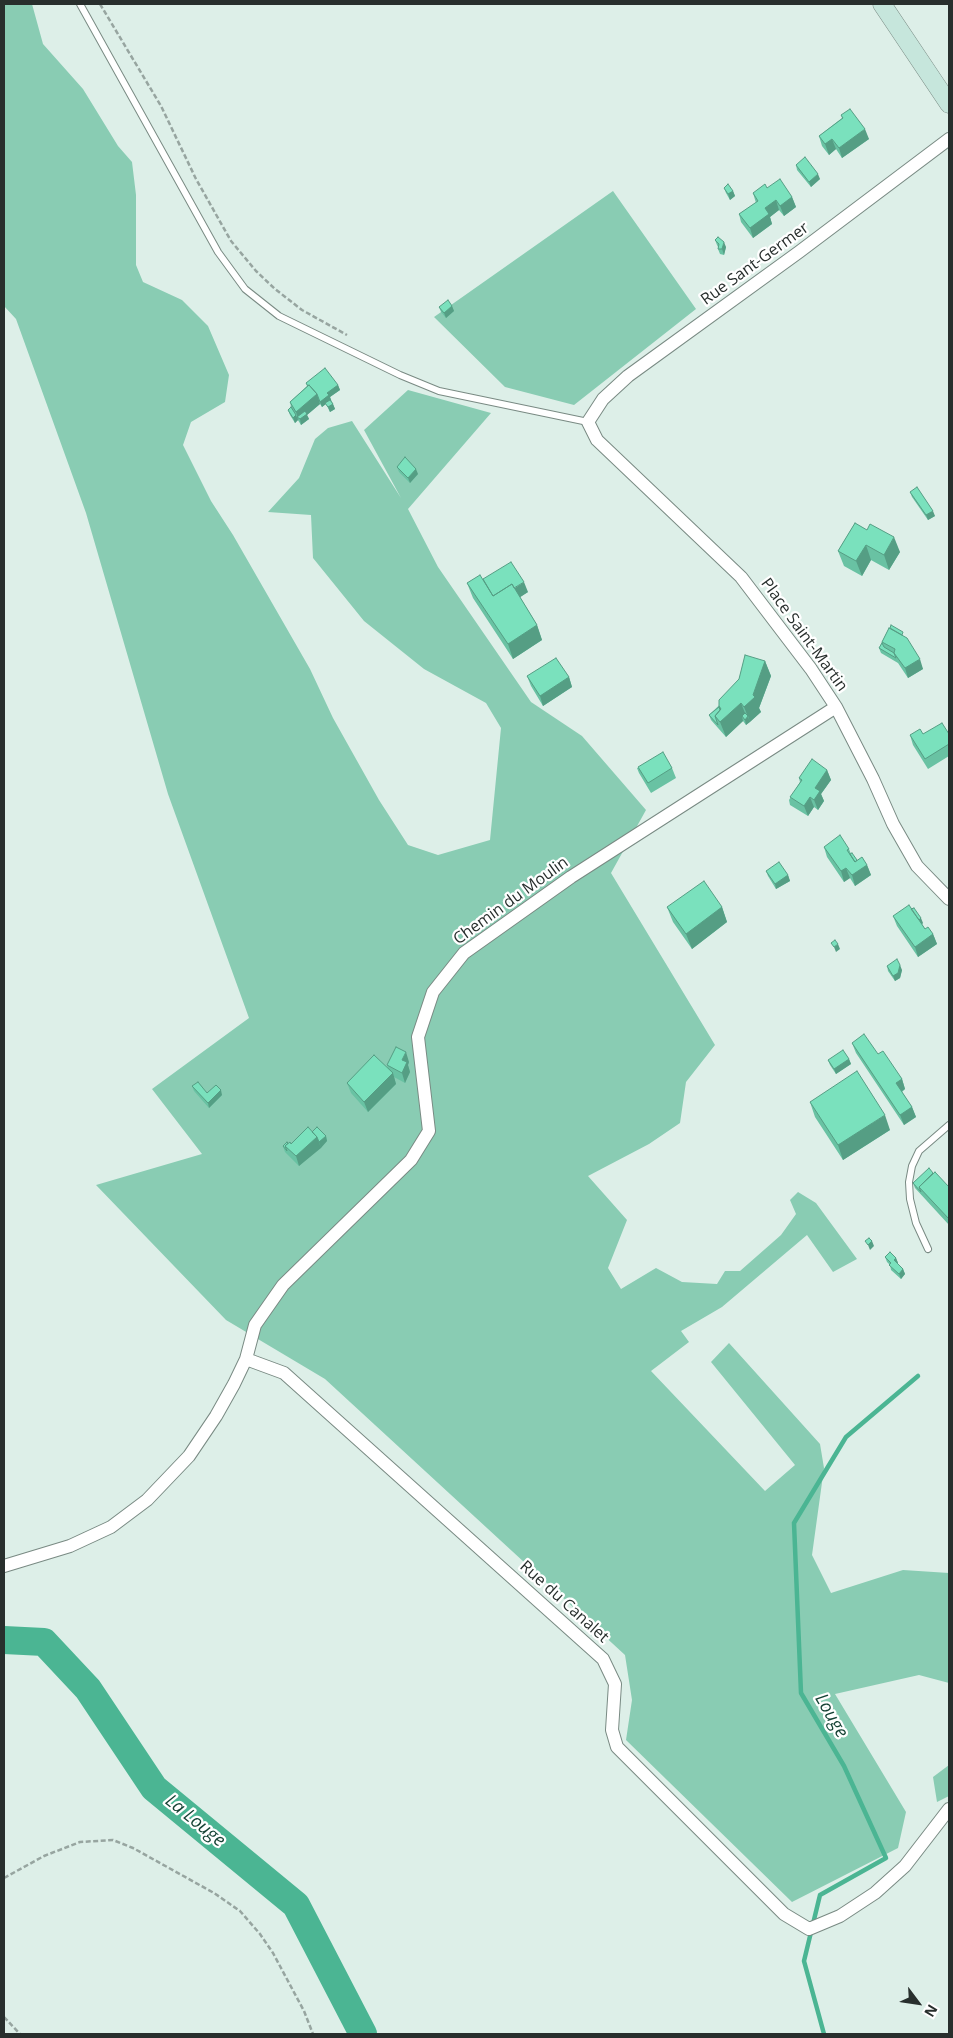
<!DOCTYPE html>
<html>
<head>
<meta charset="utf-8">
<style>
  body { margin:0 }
  #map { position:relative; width:953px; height:2038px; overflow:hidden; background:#ddefe8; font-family:"Open Sans",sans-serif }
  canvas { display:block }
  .frame { position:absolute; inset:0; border:5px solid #282f2d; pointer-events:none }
  .north { position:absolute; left:893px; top:1978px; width:50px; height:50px; -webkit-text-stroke:4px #fff; paint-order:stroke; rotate:121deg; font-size:14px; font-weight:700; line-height:20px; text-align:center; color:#282f2d }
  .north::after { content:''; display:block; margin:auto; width:18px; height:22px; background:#282f2d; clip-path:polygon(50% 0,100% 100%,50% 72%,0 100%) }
</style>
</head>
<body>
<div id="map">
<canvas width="953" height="2038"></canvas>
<div class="frame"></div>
<div class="north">N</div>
</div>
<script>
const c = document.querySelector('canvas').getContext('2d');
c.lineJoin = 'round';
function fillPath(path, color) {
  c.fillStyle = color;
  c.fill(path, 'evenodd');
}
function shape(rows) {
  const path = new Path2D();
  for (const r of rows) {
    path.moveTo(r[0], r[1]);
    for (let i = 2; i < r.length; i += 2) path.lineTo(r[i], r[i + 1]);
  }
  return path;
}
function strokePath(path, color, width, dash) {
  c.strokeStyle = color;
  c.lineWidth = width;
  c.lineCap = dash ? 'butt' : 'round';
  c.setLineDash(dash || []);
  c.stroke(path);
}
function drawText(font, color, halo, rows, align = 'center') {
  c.font = font + ' "Open Sans",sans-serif';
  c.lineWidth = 4.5;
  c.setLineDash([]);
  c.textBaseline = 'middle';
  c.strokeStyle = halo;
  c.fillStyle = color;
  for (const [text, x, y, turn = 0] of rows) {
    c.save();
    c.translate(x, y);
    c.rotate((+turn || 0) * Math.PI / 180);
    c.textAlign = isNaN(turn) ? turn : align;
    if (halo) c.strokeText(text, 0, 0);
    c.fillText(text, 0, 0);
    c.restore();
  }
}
const green = shape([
  [4,4,32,4,43,44,83,89,118,146,132,162,136,195,136,265,143,282,182,300,208,326,229,375,225,402,191,422,183,445,211,501,233,535,310,669,333,718,379,800,408,845,438,855,490,840,501,728,486,703,424,669,364,621,313,558,311,515,268,512,299,478,315,439,328,428,352,421,401,498,364,430,408,390,491,413,408,509,438,567,531,702,582,736,646,810,611,873,715,1045,686,1082,680,1123,649,1144,588,1176,627,1220,608,1268,621,1289,656,1268,682,1282,717,1284,725,1271,740,1271,781,1235,796,1214,790,1200,798,1192,816,1203,857,1259,833,1272,807,1235,722,1307,681,1331,689,1342,651,1371,765,1491,795,1465,711,1362,729,1343,820,1444,824,1468,812,1555,831,1593,903,1570,949,1573,949,1683,919,1675,835,1694,906,1812,898,1848,792,1902,626,1740,632,1700,625,1655,325,1379,226,1320,96,1185,202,1154,152,1089,249,1018,168,794,86,513,16,319,4,306],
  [613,191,696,309,574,405,505,387,434,317],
  [949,1765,949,1796,937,1802,933,1777]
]);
const stream = shape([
  [824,2034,804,1961,820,1895,886,1858,844,1766,801,1693,794,1523,846,1437,918,1376]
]);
const river = shape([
  [4,1640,44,1642,88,1689,154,1788,296,1905,363,2034]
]);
const path = shape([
  [100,4,161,106,196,179,231,241,256,271,275,289,302,310,347,335],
  [4,1878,44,1856,80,1842,113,1840,133,1848,214,1893,240,1911,260,1934,273,1953,304,2011,313,2034],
  [4,2017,20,2034]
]);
const lane = shape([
  [80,4,218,252,245,289,279,316,400,375,439,391,588,422],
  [928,1249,916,1223,910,1199,909,1182,912,1166,919,1151,949,1125]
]);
const street = shape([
  [949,139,799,252,628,376,603,399,588,422,597,440,741,577,811,669,836,707,873,779,893,824,917,866,949,899],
  [246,1359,284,1373,603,1659,615,1684,612,1730,617,1747,784,1914,809,1929,840,1916,875,1893,905,1866,949,1809],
  [4,1566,70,1546,111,1527,147,1500,189,1456,216,1416,234,1384,246,1359,255,1325,283,1285,411,1160,429,1131,418,1037,433,992,464,953,571,877,836,707]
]);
const secondary = shape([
  [882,4,949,104]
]);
const wall = shape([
  [841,115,869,139,842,158,836,149,829,155,822,146,819,136,842,118],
  [796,165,820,179,811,187,797,170],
  [724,188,733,191,735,196,730,200,726,193],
  [767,188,792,197,796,207,784,216,779,210,770,217,772,224,753,238,741,222,739,214,756,203,753,193],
  [715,240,726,247,724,255,720,254,718,249,718,247,717,245],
  [452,306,454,311,446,318,441,312,439,307],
  [306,383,338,385,340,390,330,397,335,409,330,412,326,404,322,407,320,404,307,415,309,419,301,425,298,420,295,423,290,415,288,410,291,407,290,402,307,386],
  [397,467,418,474,410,483,399,472],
  [910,492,935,516,928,520,912,497],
  [855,523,900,552,889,570,871,560,862,576,844,566,838,551],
  [483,579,528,592,520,597,537,625,542,640,513,659,473,598,467,583],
  [889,628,905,637,923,669,908,678,898,663,881,653,879,648],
  [765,661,771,676,759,708,761,712,746,725,743,721,726,737,711,720,709,715],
  [527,676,569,677,572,687,543,706,531,686],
  [923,734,949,734,949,756,928,769,913,745,910,735],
  [637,768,672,768,676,778,651,793,639,773],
  [827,770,831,780,821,794,824,801,818,810,814,807,808,816,790,805,789,800,800,782,799,778],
  [824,847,849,849,851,854,857,860,867,865,871,875,855,886,850,878,844,882,827,857],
  [766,871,788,875,790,881,776,889,768,876],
  [667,907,722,907,727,922,692,949,673,922],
  [893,916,923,923,922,924,925,929,933,934,937,944,918,957,897,926],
  [887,966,902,970,900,978,895,981,888,971],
  [852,1043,878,1054,902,1079,905,1089,902,1092,912,1107,916,1117,904,1125,856,1053],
  [849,1059,851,1064,836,1074,830,1065,828,1060],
  [409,1062,408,1065,410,1072,405,1083,394,1077,396,1084,368,1112,351,1093,347,1083,388,1069,387,1065],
  [192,1086,207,1093,222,1095,209,1108,194,1091],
  [810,1102,890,1130,843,1160,815,1117],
  [312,1132,326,1136,327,1141,299,1166,285,1152,283,1146,288,1143,291,1144],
  [933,1173,949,1187,949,1225,915,1188,913,1183],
  [885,1257,896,1258,898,1263,897,1264,903,1269,905,1274,901,1279,891,1270,890,1265,887,1262]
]);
const shadedWall = shape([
  [865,129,869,139,842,158,839,148],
  [832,139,836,149,829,155,825,144],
  [818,174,820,179,811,187,809,182],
  [733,191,735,196,730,200,728,194],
  [792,197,796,207,784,216,780,206],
  [776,200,779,210,770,217,772,224,753,238,750,228,765,208],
  [724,242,726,247,724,255,722,249],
  [452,306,454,311,446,318,444,313],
  [338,385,340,390,330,397,331,400,322,407,320,402,327,393],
  [317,394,320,404,307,415,309,419,301,425,300,419,297,417,299,422,296,412],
  [333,404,335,409,330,412,328,407],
  [296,415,298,420,295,423,293,418],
  [416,469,418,474,410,483,408,478],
  [933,511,935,516,928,520,926,515],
  [894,537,900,552,889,570,884,555],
  [866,545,871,560,862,576,856,561],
  [524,582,528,592,499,611,495,601],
  [537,625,542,640,513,659,508,644],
  [920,659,923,669,908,678,905,668],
  [765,661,771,676,759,708,761,712,750,722,744,707,753,695],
  [569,677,572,687,543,706,540,696],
  [741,703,747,718,748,716,750,722,746,725,745,720,742,716,743,721,726,737,720,722],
  [827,770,831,780,821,794,824,801,818,810,814,800,815,788],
  [810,797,814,807,808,816,804,806],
  [867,865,871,875,855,886,852,875],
  [846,868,850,878,844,882,841,871],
  [788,875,790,881,776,889,775,884],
  [722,907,727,922,692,949,686,934],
  [921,918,923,923,920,926,918,921],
  [933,934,937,944,918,957,915,947],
  [838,944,840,949,836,952,834,947],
  [900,965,902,970,900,978,895,981,893,976],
  [406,1052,409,1062,408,1065,410,1072,405,1083,402,1073,402,1060],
  [849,1059,851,1064,836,1074,834,1069],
  [393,1073,396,1084,368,1112,364,1102],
  [902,1079,905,1089,899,1093,896,1083],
  [221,1090,222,1095,209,1108,208,1103],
  [912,1107,916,1117,904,1125,900,1115],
  [885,1115,890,1130,843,1160,838,1145],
  [326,1136,327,1141,321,1148,319,1142],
  [317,1137,321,1148,299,1166,296,1156],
  [872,1241,874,1246,870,1250,868,1245],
  [896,1258,898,1263,896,1265,894,1260],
  [903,1269,905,1274,901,1279,899,1274]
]);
const building = shape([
  [850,109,865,129,839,148,832,139,825,144,819,136,843,118,841,115,850,109],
  [805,157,818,174,809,182,796,165,805,157],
  [780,179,792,197,780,206,776,200,765,208,769,214,750,228,739,214,758,201,753,193,765,184,767,188,780,179],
  [728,184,733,191,728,194,724,188,728,184],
  [718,237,724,242,722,249,718,249,719,244,715,240,718,237],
  [448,300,452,306,444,313,439,307,448,300],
  [325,368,338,385,327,393,329,395,320,402,317,394,309,385,308,386,306,383,325,368],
  [309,385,317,394,296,412,290,402,309,385],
  [330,400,333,404,328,407,325,403,330,400],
  [291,407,296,415,293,418,288,410,291,407],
  [305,411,307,414,300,419,297,417,305,411],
  [405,457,416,469,408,478,397,467,405,457],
  [917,487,933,511,926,515,910,492,917,487],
  [855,523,867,530,870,524,894,537,884,555,866,545,856,561,838,551,855,523],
  [511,562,524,582,514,588,512,584,493,596,483,579,511,562],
  [480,575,493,596,512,584,537,625,508,644,467,583,480,575],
  [891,625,903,632,902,635,890,628,891,625],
  [889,628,907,638,920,659,905,668,894,653,895,649,882,642,889,628],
  [882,643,884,647,894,653,896,658,879,648,882,643],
  [745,655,765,661,753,695,755,697,744,707,741,703,720,722,715,716,721,709,719,706,719,700,739,679,745,655],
  [556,658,569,677,540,696,527,676,556,658],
  [719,707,720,710,715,716,718,725,709,715,719,707],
  [745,713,748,716,745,720,742,716,745,713],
  [942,723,949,734,949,744,925,759,910,735,920,729,923,734,942,723],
  [663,752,672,768,648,783,638,767,663,752],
  [812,759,827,770,815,788,820,791,814,800,810,797,804,806,790,797,802,780,799,778,812,759],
  [840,835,849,849,847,850,855,862,862,857,867,865,852,875,846,868,841,871,824,847,840,835],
  [852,853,857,860,855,862,850,854,852,853],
  [779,862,788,875,775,884,766,871,779,862],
  [704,881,722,907,686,934,667,907,704,881],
  [909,905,925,929,928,927,933,934,915,947,893,916,909,905],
  [914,908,921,918,919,920,911,909,914,908],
  [835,940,838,944,834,947,831,943,835,940],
  [897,959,900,965,898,973,893,976,887,966,897,959],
  [864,1034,878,1054,883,1051,902,1079,896,1083,912,1107,900,1115,852,1043,864,1034],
  [396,1047,406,1052,402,1060,407,1062,402,1073,387,1065,396,1047],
  [843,1050,849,1059,834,1069,828,1060,843,1050],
  [374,1055,393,1073,364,1102,347,1083,374,1055],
  [857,1071,885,1115,838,1145,810,1102,857,1071],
  [198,1082,207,1093,216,1085,221,1090,208,1103,192,1086,198,1082],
  [308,1127,317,1137,296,1156,285,1146,290,1142,291,1144,308,1127],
  [317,1127,326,1136,319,1142,317,1137,312,1132,317,1127],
  [287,1142,288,1143,285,1146,287,1151,283,1146,287,1142],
  [929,1168,933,1173,919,1187,921,1192,913,1183,929,1168],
  [935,1172,949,1187,949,1219,919,1187,935,1172],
  [869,1238,872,1241,868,1245,865,1241,869,1238],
  [890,1252,896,1258,894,1260,903,1269,899,1274,889,1265,891,1263,885,1257,890,1252]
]);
const streetNames = [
  ["Rue Sant-Germer",755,264,-36],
  ["Place Saint-Martin",804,635,54],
  ["Chemin du Moulin",511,901,-36],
  ["Rue du Canalet",564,1602,42]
];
const waterNames = [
  ["Louge",831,1716,60],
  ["La Louge",195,1821,39]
];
fillPath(green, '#89ccb3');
strokePath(stream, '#4bb593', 4.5);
strokePath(river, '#4bb593', 28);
strokePath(lane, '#798a83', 8);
strokePath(street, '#798a83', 14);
strokePath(secondary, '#798a83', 19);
strokePath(path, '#97a5a0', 2.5, [5, 2.5]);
strokePath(lane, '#fff', 6);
strokePath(street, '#fff', 12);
strokePath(secondary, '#c6e6dc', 18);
fillPath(wall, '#69c2a3');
fillPath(shadedWall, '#559e84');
fillPath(building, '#7ae1bd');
strokePath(building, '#559e84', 1);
drawText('16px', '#282f2d', '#fff', streetNames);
drawText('italic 18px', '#164335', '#fff', waterNames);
</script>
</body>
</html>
